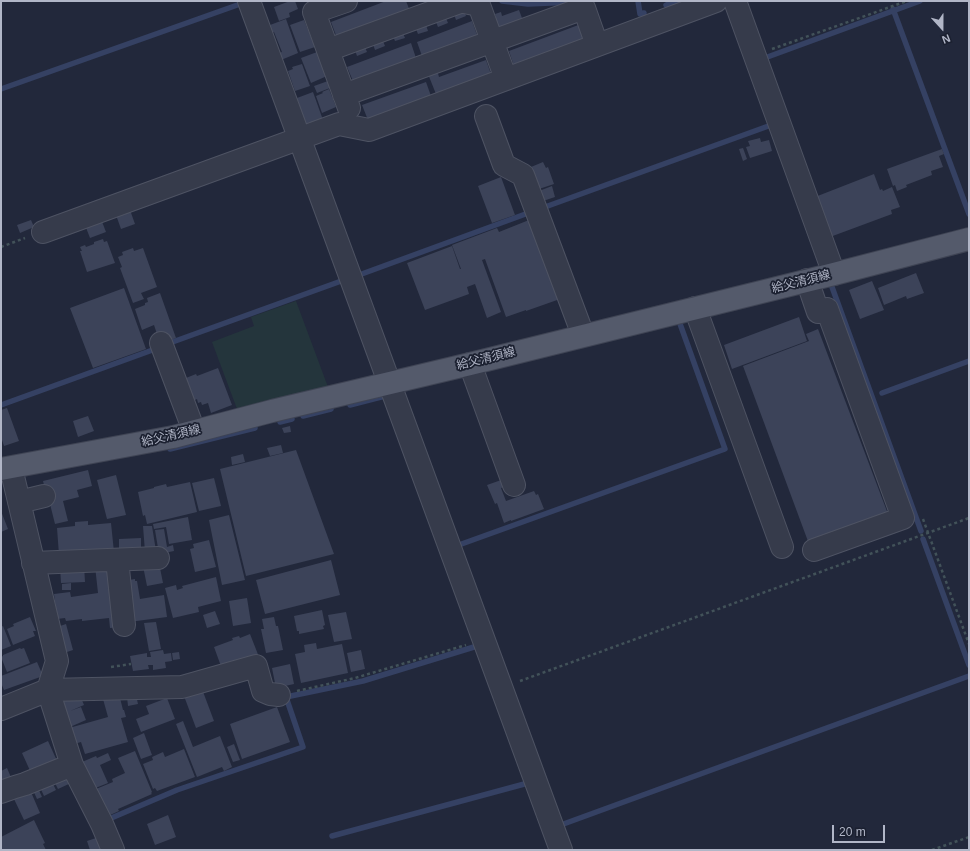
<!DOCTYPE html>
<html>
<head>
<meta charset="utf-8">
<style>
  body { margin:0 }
  #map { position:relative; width:970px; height:851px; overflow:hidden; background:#22283b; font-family:Arial,sans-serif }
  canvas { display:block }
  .frame { position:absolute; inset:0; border:2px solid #b1b6c7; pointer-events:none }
  .north { position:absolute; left:922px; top:8px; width:40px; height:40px; -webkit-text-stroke:3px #1b2030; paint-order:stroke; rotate:159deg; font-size:11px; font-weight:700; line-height:16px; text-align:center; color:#b1b6c7 }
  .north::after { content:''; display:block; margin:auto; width:14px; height:18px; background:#b1b6c7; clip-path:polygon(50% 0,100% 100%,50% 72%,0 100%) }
  .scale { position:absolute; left:832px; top:825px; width:53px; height:18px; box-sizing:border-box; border:2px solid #b1b6c7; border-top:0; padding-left:5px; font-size:12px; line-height:14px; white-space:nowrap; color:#b1b6c7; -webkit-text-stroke:3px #1b2030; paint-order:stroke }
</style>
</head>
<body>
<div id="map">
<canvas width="970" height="851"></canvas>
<div class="frame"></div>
<div class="north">N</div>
<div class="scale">20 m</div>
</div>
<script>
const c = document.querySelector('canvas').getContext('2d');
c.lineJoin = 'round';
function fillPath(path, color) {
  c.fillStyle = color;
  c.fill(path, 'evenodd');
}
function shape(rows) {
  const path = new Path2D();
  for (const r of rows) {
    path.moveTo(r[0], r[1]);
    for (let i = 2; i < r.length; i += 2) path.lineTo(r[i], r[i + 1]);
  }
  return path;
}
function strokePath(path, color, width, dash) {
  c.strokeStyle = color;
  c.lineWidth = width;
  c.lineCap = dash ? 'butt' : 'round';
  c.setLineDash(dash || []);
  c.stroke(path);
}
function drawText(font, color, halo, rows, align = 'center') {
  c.font = font + ' Arial,"Noto Sans JP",sans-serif';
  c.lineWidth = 3.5;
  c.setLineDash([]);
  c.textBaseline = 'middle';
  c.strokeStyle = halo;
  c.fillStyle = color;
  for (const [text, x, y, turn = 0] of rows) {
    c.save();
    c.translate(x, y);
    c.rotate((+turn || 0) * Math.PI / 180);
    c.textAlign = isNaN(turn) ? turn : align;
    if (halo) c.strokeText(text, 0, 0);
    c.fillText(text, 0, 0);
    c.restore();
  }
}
const green = shape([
  [296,301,328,387,237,409,212,342,254,326,251,317]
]);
const stream = shape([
  [502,1,528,4,574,2],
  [638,1,640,14,644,13],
  [666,5,677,1],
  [893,9,969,214],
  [762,59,920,1],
  [1,89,243,3,244,5],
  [545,207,774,124],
  [359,275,531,212],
  [832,287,921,531],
  [167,344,344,280],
  [882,393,969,361],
  [1,405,158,348],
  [350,405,385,396,387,401],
  [303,416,331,409],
  [280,422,292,419],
  [170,449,255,428],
  [923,539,969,665],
  [456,546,725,449,679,321],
  [109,819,177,790,303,747,286,697,363,681,474,647],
  [558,826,969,676],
  [332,836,528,783]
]);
const building = shape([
  [290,1,295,1,298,9,289,13,290,17,279,21,274,7],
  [386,1,406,1,410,11,337,38,331,22],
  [519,10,525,26,500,35,494,19,496,18,495,14,501,12,502,16],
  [464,11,466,16,456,20,454,14],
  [446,18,448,23,438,27,436,22],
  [286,19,298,53,281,60,279,53,282,52,274,32,272,33,270,25],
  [304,20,315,47,300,52,290,25],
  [472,21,477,35,422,56,417,42],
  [581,24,587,39,514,66,509,51],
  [426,25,428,31,418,34,416,29],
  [403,33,405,38,395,41,393,36],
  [383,41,385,46,375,50,373,44],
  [411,43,416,58,353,81,347,67],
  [365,47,367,52,357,56,355,50],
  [317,52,321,62,322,62,327,76,311,83,301,58],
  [486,60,491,74,436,94,428,74,437,70,439,77],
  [302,64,310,86,295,91,288,71,293,69,292,67],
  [328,81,330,88,317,93,314,86],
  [426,82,431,96,368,120,362,105],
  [329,89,336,107,322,113,316,96,323,93,322,92],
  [313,92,323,120,312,125,311,122,306,124,297,98],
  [760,138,761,142,769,140,772,151,750,158,746,147,750,146,748,141],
  [743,148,747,159,743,161,739,149],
  [942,149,944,154,939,156,943,167,931,171,932,175,906,185,907,187,897,191,895,185,893,186,887,169],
  [543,162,546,168,548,167,554,184,539,189,531,167],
  [874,174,880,190,882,189,883,191,892,187,900,207,891,210,892,214,830,237,815,197],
  [501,177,515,215,492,223,478,186],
  [552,186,555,197,543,201,539,191],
  [130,210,135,224,121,229,116,215],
  [101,219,106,232,90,238,85,225],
  [31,220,34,227,20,233,17,225],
  [529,220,560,299,526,311,526,310,506,317,485,259,482,260,501,312,487,318,475,284,467,287,469,294,425,310,407,263,452,246,460,269,461,269,452,245,497,228,499,232],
  [103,239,104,242,107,241,115,263,87,272,80,251,82,251,80,247,85,245,86,247,94,244,94,242],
  [133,248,134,251,143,248,157,287,141,293,144,299,133,303,120,268,122,267,118,257,123,255,122,252],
  [916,273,924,293,907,299,906,296,884,305,878,288],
  [872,281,884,310,860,319,849,290],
  [124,288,146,349,93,368,70,308],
  [160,293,176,338,166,342,158,337,154,325,142,330,135,309,145,305,145,303,148,302,147,298],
  [799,317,807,341,732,369,724,345],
  [818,329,888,514,809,544,743,366,809,341,806,334],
  [218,368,232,405,211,413,208,403,202,405,201,402,198,403,197,399,193,401,186,381,187,380,186,378,196,374,197,376],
  [7,408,19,441,4,446,1,437,1,410],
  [88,416,94,431,78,437,73,421],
  [290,426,291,432,284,433,282,428],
  [281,445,283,453,270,456,267,448],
  [296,450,334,554,246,576,220,469],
  [243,454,245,462,232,465,231,457],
  [88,470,92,486,77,490,79,497,63,501,68,521,55,524,47,492,46,493,43,481],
  [116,475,126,515,107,519,97,480],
  [214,478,221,506,199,511,192,483],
  [504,479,506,486,501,488,506,501,534,491,536,495,538,494,544,509,511,521,511,520,504,523,497,503,495,504,487,485],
  [190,482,197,512,147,524,145,515,143,516,138,492,154,488,154,487,166,484,167,487],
  [1,511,8,529,1,532],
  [229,515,245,580,222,585,209,520],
  [188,517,192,540,169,544,166,527,154,529,153,524],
  [88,521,88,525,111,523,114,552,59,555,57,528,75,526,75,522],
  [143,526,152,526,156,551,145,552],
  [164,529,167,547,173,545,174,551,159,554,155,530],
  [141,538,141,554,119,555,119,539],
  [209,540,216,567,195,572,190,549,194,548,193,544],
  [331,560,340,595,265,614,256,580],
  [159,563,163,583,147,586,143,566],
  [112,564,121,627,110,628,109,618,82,621,82,619,66,621,65,618,57,619,54,594,70,592,71,597,98,593,95,566],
  [84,565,85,582,61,583,60,566],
  [216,577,221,601,198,607,199,612,173,618,165,588,176,585,177,590,183,588,182,586],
  [135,579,135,581,137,581,140,599,164,595,167,617,129,622,129,580],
  [71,583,71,590,62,590,62,584],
  [247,598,251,623,233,626,229,601],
  [322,610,325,625,323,626,324,629,299,634,299,631,297,631,294,616],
  [215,611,220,624,207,628,203,615],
  [346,612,352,639,334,642,328,615],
  [30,617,36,631,33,631,35,636,13,645,7,629,14,626,13,624],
  [274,617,276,626,278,626,283,650,266,653,261,629,264,629,262,619],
  [156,622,161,649,149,651,144,623],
  [66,624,73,650,64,653,57,627],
  [3,626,11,646,1,650,1,627],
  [250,634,259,657,222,669,214,647,233,640,232,638,239,636,240,638],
  [316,643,317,649,342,644,348,673,301,683,295,654,305,652,304,645],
  [20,648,21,649,24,648,30,663,7,672,1,657,3,656,3,655],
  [163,650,164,654,171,653,172,661,165,662,166,668,153,670,153,665,148,665,149,669,133,671,130,656,147,653,147,657,151,657,150,652],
  [361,650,365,669,351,672,347,653],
  [179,652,180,659,173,660,172,653],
  [37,662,43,676,4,690,1,683,1,676],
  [290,664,294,684,276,688,272,668],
  [202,689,214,721,196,728,184,696],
  [79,693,84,705,70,711,81,707,86,720,70,727,58,698],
  [119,694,123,710,124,710,126,717,121,718,128,742,85,754,81,742,74,744,69,728,108,717,103,699],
  [136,695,138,704,128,706,127,697],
  [167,698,175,719,141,732,136,719,149,714,146,706],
  [277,707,290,742,242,759,230,724],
  [183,721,193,747,220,736,232,767,224,771,222,767,197,777,176,724],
  [144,733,152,755,141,759,133,738],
  [48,741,58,763,32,775,22,753],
  [234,744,240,760,233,762,227,747],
  [184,749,195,777,157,791,155,788,153,789,143,764,153,760,152,757,163,752,165,757],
  [135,751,152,792,151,793,152,794,118,809,119,811,108,816,96,789,113,782,112,779,125,773,118,758],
  [108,753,111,760,100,765,108,783,93,789,82,762,96,756,97,758],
  [7,768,13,782,1,787,1,771],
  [66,771,71,783,58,789,52,777],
  [50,778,56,790,44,796,38,783],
  [37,786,42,797,37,799,32,788],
  [31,792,40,813,24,820,14,799],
  [168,815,176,837,155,845,147,824],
  [34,820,45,843,43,844,46,850,1,850,1,837],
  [99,837,103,850,90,850,87,841]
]);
const path = shape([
  [772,49,907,1],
  [1,247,25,238],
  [923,519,969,644],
  [111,667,131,664],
  [520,681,969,518],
  [297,691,355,678,466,645],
  [932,850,969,837]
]);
const minor = shape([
  [249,1,561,850],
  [346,1,314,12,349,108],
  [735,1,834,274],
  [328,50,460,2,464,2,479,5,506,79],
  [344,95,584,8,597,45],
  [486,116,504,165,523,175,583,335],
  [43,232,339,124,369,130,716,1],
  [807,280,818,312,827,309,903,518,814,550],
  [695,308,782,547],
  [161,343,194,431],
  [470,364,514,485],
  [11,468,57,661,48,690,72,765,102,824,113,850],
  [19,502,44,496],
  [117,560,124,625],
  [33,563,158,558],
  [1,709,48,690,182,687,256,666,263,691,270,694,279,695],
  [1,792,15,787,25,784,72,765]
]);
const major = shape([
  [1,469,173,437,272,411,470,364,834,274,969,239]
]);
const streetNames = [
  ["給父清須線",801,282,-14],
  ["給父清須線",486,359,-14],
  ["給父清須線",171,436,-13]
];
fillPath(green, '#24353c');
strokePath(stream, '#354163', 5.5);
fillPath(building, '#3c4359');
strokePath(minor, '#4e5363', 24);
strokePath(major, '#3f4454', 24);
strokePath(path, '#425259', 2.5, [3, 3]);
strokePath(minor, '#363b4b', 22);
strokePath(major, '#545a6b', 22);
drawText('12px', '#b1b6c7', '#1b2030', streetNames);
</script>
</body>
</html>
